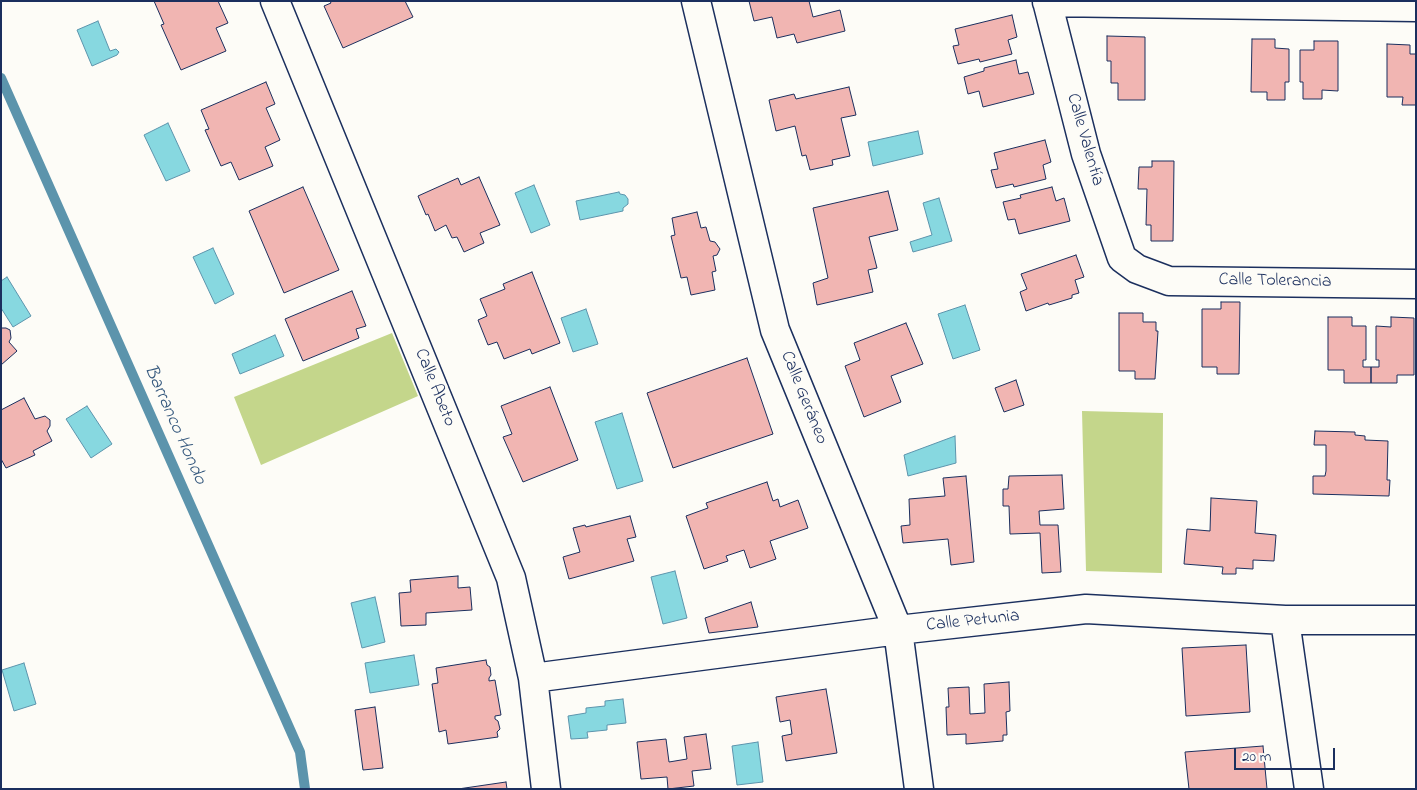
<!DOCTYPE html>
<html>
<head>
<meta charset="utf-8">
<style>
  body { margin:0 }
  #map { position:relative; width:1417px; height:790px; overflow:hidden; background:#fdfcf7; font-family:"Indie Flower",sans-serif }
  canvas { display:block }
  .frame { position:absolute; inset:0; border:2px solid #1b2f5e; pointer-events:none }
  .scale { position:absolute; left:1234px; top:748px; width:101px; height:22px; box-sizing:border-box; border:2px solid #1b2f5e; border-top:0; padding-left:6px; font-size:15px; line-height:18px; white-space:nowrap; color:#1b2f5e; -webkit-text-stroke:4px #fdfcf7; paint-order:stroke }
</style>
</head>
<body>
<div id="map">
<canvas width="1417" height="790"></canvas>
<div class="frame"></div>
<div class="scale">20 m</div>
</div>
<script>
const c = document.querySelector('canvas').getContext('2d');
c.lineJoin = 'round';
function fillPath(path, color) {
  c.fillStyle = color;
  c.fill(path, 'evenodd');
}
function shape(rows) {
  const path = new Path2D();
  for (const r of rows) {
    path.moveTo(r[0], r[1]);
    for (let i = 2; i < r.length; i += 2) path.lineTo(r[i], r[i + 1]);
  }
  return path;
}
function strokePath(path, color, width, dash) {
  c.strokeStyle = color;
  c.lineWidth = width;
  c.lineCap = dash ? 'butt' : 'round';
  c.setLineDash(dash || []);
  c.stroke(path);
}
function drawText(font, color, halo, rows, align = 'center') {
  c.font = font + ' "Indie Flower",sans-serif';
  c.lineWidth = 5;
  c.setLineDash([]);
  c.textBaseline = 'middle';
  c.strokeStyle = halo;
  c.fillStyle = color;
  for (const [text, x, y, turn = 0] of rows) {
    c.save();
    c.translate(x, y);
    c.rotate((+turn || 0) * Math.PI / 180);
    c.textAlign = isNaN(turn) ? turn : align;
    if (halo) c.strokeText(text, 0, 0);
    c.fillText(text, 0, 0);
    c.restore();
  }
}
const green = shape([
  [392,333,418,396,261,465,234,397],
  [1082,411,1163,413,1162,573,1086,571]
]);
const water = shape([
  [98,21,110,51,116,49,119,52,117,55,92,66,77,30,98,21],
  [168,123,190,171,166,181,144,135,168,123],
  [918,131,923,154,873,166,868,142,918,131],
  [534,185,550,225,531,233,515,193,534,185],
  [619,192,620,194,625,195,628,199,628,204,623,208,623,211,580,220,576,201,619,192],
  [939,198,952,241,913,252,910,242,932,235,923,203,939,198],
  [213,248,234,294,215,304,193,257,213,248],
  [7,277,31,316,13,327,1,308,1,281,7,277],
  [965,305,980,350,953,359,938,314,965,305],
  [586,309,598,344,573,352,561,318,586,309],
  [275,335,284,356,240,374,232,354,275,335],
  [87,406,112,444,91,458,66,419,87,406],
  [622,413,643,481,617,489,595,422,622,413],
  [955,436,956,463,908,476,904,455,955,436],
  [675,571,687,618,663,624,651,577,675,571],
  [375,597,385,642,362,648,351,603,375,597],
  [414,655,419,685,370,693,365,663,414,655],
  [24,663,36,704,14,711,2,670,24,663],
  [623,699,626,723,607,725,607,730,587,732,588,738,571,739,568,716,586,713,586,708,605,706,605,701,623,699],
  [758,742,763,782,737,785,732,746,758,742]
]);
const stream = shape([
  [1,78,300,752,305,789]
]);
const building = shape([
  [154,1,218,1,228,23,216,28,226,51,181,70,161,25,164,24,154,1],
  [330,1,405,1,413,17,343,48,324,6,331,3,330,1],
  [749,1,809,1,813,17,840,10,845,31,797,43,794,34,777,38,772,17,754,21,749,1],
  [1012,15,1017,37,1008,40,1012,54,980,62,979,59,958,64,953,46,959,45,955,29,1012,15],
  [1107,36,1145,37,1145,100,1118,100,1118,83,1111,83,1111,61,1107,61,1107,36],
  [1252,39,1275,39,1275,48,1289,49,1289,82,1285,82,1285,100,1267,100,1267,92,1251,92,1252,39],
  [1314,41,1338,41,1338,91,1322,90,1322,99,1303,99,1303,82,1300,82,1300,50,1314,50,1314,41],
  [1387,44,1410,45,1410,54,1416,54,1416,105,1402,105,1403,97,1387,97,1387,44],
  [1016,60,1019,74,1028,72,1034,94,983,107,979,91,968,94,964,77,984,71,984,68,1016,60],
  [266,82,275,104,266,108,280,140,265,147,273,166,239,180,231,162,221,166,205,130,209,129,201,110,266,82],
  [849,87,856,115,841,118,850,156,832,160,833,165,810,170,806,155,802,156,795,126,776,131,769,100,794,94,796,99,849,87],
  [1045,140,1051,162,1043,165,1046,179,1014,187,1013,184,996,188,991,170,998,169,994,153,1045,140],
  [1152,161,1174,161,1173,241,1151,241,1151,225,1146,225,1147,189,1138,189,1139,167,1152,167,1152,161],
  [479,177,500,225,480,233,484,243,464,252,457,237,452,238,446,225,435,231,428,214,426,215,418,196,458,178,461,185,479,177],
  [303,187,339,270,284,293,249,211,303,187],
  [1052,187,1056,201,1064,198,1070,221,1019,234,1015,219,1008,220,1003,202,1021,198,1020,195,1052,187],
  [888,191,898,230,869,237,877,268,868,270,873,292,817,305,813,283,828,278,813,208,888,191],
  [697,212,701,228,706,227,710,241,715,242,720,249,717,255,713,256,716,271,712,272,715,290,691,295,687,277,681,278,671,236,675,235,672,218,697,212],
  [1076,255,1084,277,1075,280,1079,293,1072,295,1072,298,1049,305,1048,303,1026,311,1020,292,1027,289,1021,274,1076,255],
  [532,272,560,343,532,354,530,349,504,359,497,342,488,345,478,320,487,316,480,299,505,289,503,284,532,272],
  [352,291,366,326,356,329,359,338,303,361,285,319,352,291],
  [1221,302,1240,302,1239,374,1217,374,1217,367,1202,367,1202,309,1221,309,1221,302],
  [1119,313,1143,313,1143,322,1156,322,1156,331,1158,331,1155,379,1135,379,1135,371,1119,371,1119,313],
  [1328,317,1352,317,1352,326,1366,326,1366,360,1363,360,1363,367,1371,367,1371,383,1344,383,1344,370,1328,370,1328,317],
  [1391,317,1414,318,1414,375,1397,375,1397,383,1371,383,1371,367,1379,367,1379,360,1376,360,1376,326,1391,327,1391,317],
  [906,323,923,364,891,376,901,402,864,417,845,366,860,360,854,343,906,323],
  [1,328,6,328,10,330,11,338,9,342,17,351,1,365,1,328],
  [747,358,773,434,673,468,647,393,747,358],
  [1016,380,1024,405,1004,412,995,388,1016,380],
  [550,387,578,460,523,482,503,437,512,434,501,406,550,387],
  [24,398,35,419,45,416,50,420,50,426,47,431,52,441,33,451,35,455,6,468,1,459,1,410,24,398],
  [1315,431,1355,432,1355,435,1365,436,1365,440,1388,441,1387,480,1390,480,1389,496,1313,494,1313,476,1325,476,1326,471,1326,445,1314,445,1315,431],
  [1062,475,1064,509,1039,511,1040,525,1058,525,1061,572,1042,573,1040,533,1010,534,1009,506,1003,506,1003,489,1008,489,1009,476,1062,475],
  [966,476,974,562,951,565,948,539,903,543,901,526,910,525,909,499,945,496,943,478,966,476],
  [767,482,773,501,778,499,780,507,798,500,808,528,770,541,776,559,750,568,744,550,726,556,728,561,704,569,686,516,708,508,706,503,767,482],
  [1211,498,1257,501,1255,533,1276,535,1274,561,1253,560,1253,569,1236,568,1236,574,1222,574,1223,567,1184,564,1187,529,1210,531,1211,498],
  [630,516,636,537,627,539,634,561,569,579,563,557,580,552,573,528,585,525,586,527,630,516],
  [458,576,458,588,470,587,472,610,426,613,426,625,401,626,399,593,411,592,410,580,458,576],
  [751,602,758,627,709,633,705,618,751,602],
  [1246,645,1250,712,1186,716,1182,648,1246,645],
  [486,660,487,665,490,667,491,675,489,678,489,681,495,680,501,715,495,716,495,719,498,721,500,729,497,732,498,737,448,744,446,730,439,732,432,684,438,683,436,668,486,660],
  [1009,682,1010,711,1006,712,1007,735,1003,735,1003,741,966,744,966,734,947,735,946,707,949,707,948,688,969,687,970,714,985,713,984,684,1009,682],
  [826,689,837,753,786,761,782,736,792,734,790,720,780,722,776,697,826,689],
  [375,707,383,768,363,770,355,710,375,707],
  [706,734,711,769,692,771,694,786,668,789,667,777,641,779,637,742,666,739,669,762,687,759,684,737,706,734],
  [1263,746,1267,789,1189,789,1185,752,1263,746],
  [506,782,507,789,458,789,506,782]
]);
const minor = shape([
  [275,1,511,578,533,678,546,789],
  [696,1,775,330,898,630,919,789],
  [1047,1,1086,154,1122,258,1137,269,1169,281,1416,284],
  [1047,2,1416,7],
  [1285,620,1309,789],
  [533,678,898,630,1086,609,1285,620,1416,620]
]);
const streetNames = [
  ["Calle Valentía",1084,140,74],
  ["Calle Tolerancia",1275,282,1],
  ["Calle Abeto",434,388,68],
  ["Calle Geráneo",803,398,68],
  ["Calle Petunia",973,622,-6]
];
const waterNames = [
  ["Barranco Hondo",174,425,66]
];
fillPath(green, '#c4d68b');
fillPath(water, '#87d8e0');
strokePath(water, '#5c94ac', 1);
strokePath(stream, '#5c94ac', 10);
fillPath(building, '#f1b5b2');
strokePath(building, '#1b2f5e', 1);
strokePath(minor, '#1b2f5e', 31);
strokePath(minor, '#fdfcf7', 28);
drawText('18px', '#1b2f5e', '#fdfcf7', streetNames);
drawText('italic 19px', '#36597e', '#fdfcf7', waterNames);
</script>
</body>
</html>
